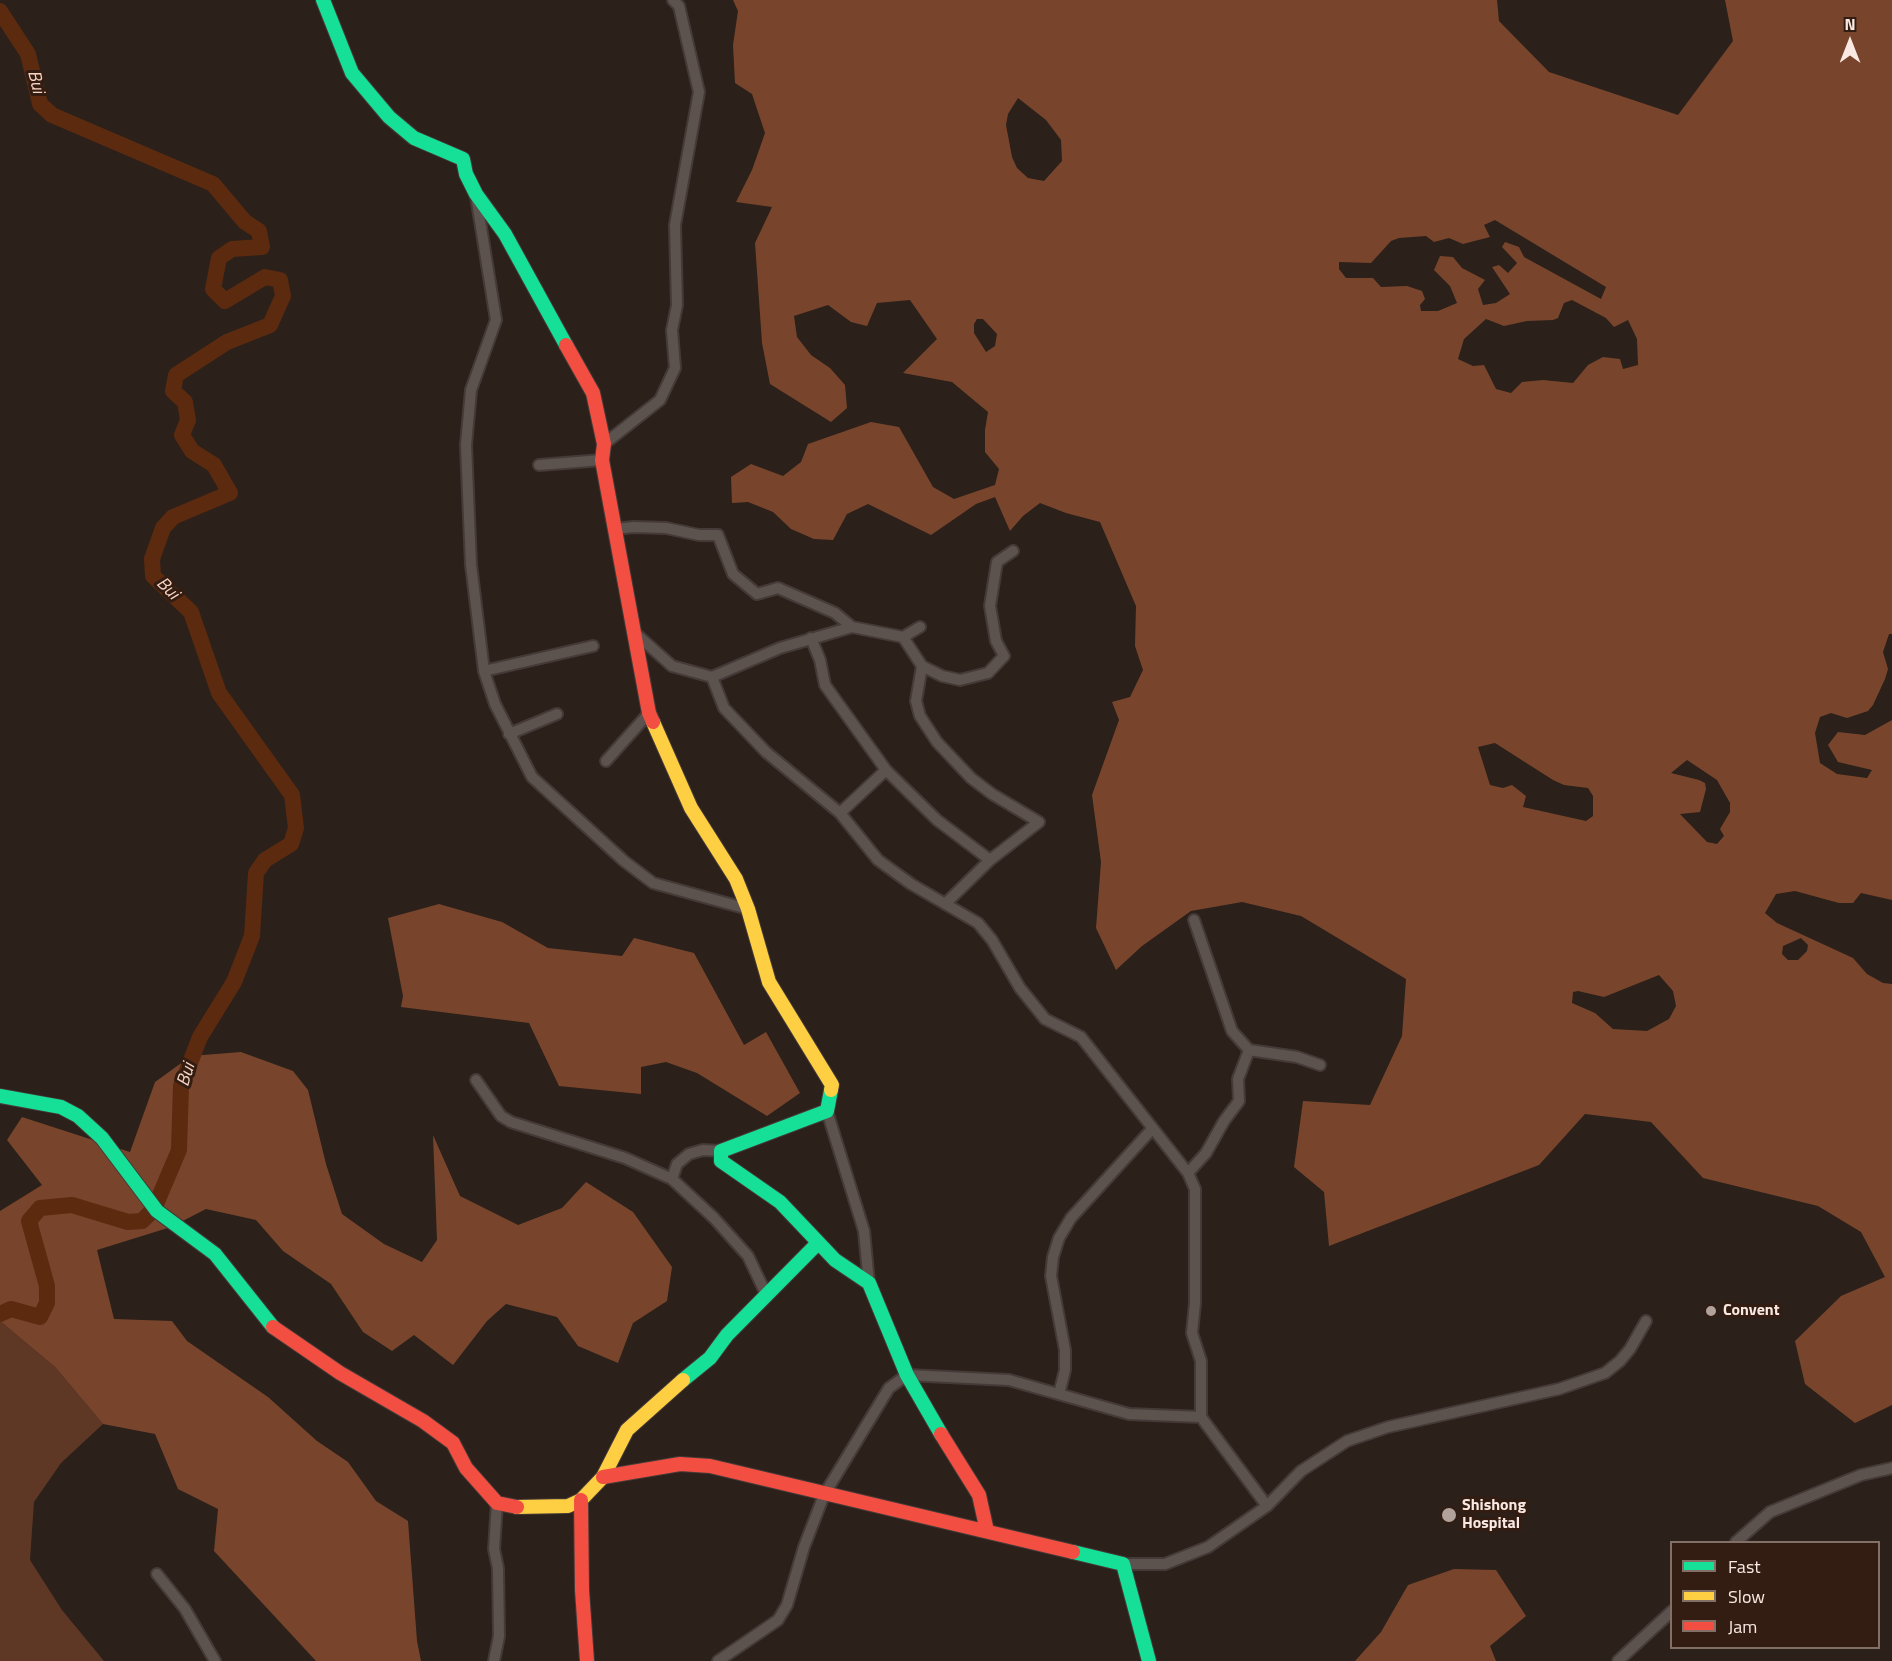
<!DOCTYPE html>
<html>
<head>
<meta charset="utf-8">
<style>
  body { margin:0 }
  #map { position:relative; width:1892px; height:1661px; overflow:hidden; background:#2b201a; font-family:"Titillium Web",sans-serif }
  canvas { display:block }
  .legend { position:absolute; left:1670px; top:1541px; width:210px; height:108px; box-sizing:border-box; background:#331d12; border:2px solid #826f65; margin:0; padding:8px 10px; list-style:none; font-size:18px; color:#f9e9e2 }
  .legend li { display:flex; align-items:center; gap:12px; height:30px }
  .legend b { width:30px; border:2px solid #826f65 }
  .north { position:absolute; left:1820px; top:12px; width:60px; height:60px; -webkit-text-stroke:4px #331d12; paint-order:stroke; rotate:0deg; font-size:16px; font-weight:700; line-height:24px; text-align:center; color:#f9e9e2 }
  .north::after { content:''; display:block; margin:auto; width:21px; height:27px; background:#f9e9e2; clip-path:polygon(50% 0,100% 100%,50% 72%,0 100%) }
</style>
</head>
<body>
<div id="map">
<canvas width="1892" height="1661"></canvas>
<ul class="legend">
<li><b style="height:8px;background:#16e098"></b>Fast</li>
<li><b style="height:8px;background:#ffcf43"></b>Slow</li>
<li><b style="height:8px;background:#f24e42"></b>Jam</li>
</ul>
<div class="north">N</div>
</div>
<script>
const c = document.querySelector('canvas').getContext('2d');
c.lineJoin = 'round';
function fillPath(path, color) {
  c.fillStyle = color;
  c.fill(path, 'evenodd');
}
function shape(rows) {
  const path = new Path2D();
  for (const r of rows) {
    path.moveTo(r[0], r[1]);
    for (let i = 2; i < r.length; i += 2) path.lineTo(r[i], r[i + 1]);
  }
  return path;
}
function strokePath(path, color, width, dash) {
  c.strokeStyle = color;
  c.lineWidth = width;
  c.lineCap = dash ? 'butt' : 'round';
  c.setLineDash(dash || []);
  c.stroke(path);
}
function drawText(font, color, halo, rows, align = 'center') {
  c.font = font + ' "Titillium Web",sans-serif';
  c.lineWidth = 6;
  c.setLineDash([]);
  c.textBaseline = 'middle';
  c.strokeStyle = halo;
  c.fillStyle = color;
  for (const [text, x, y, turn = 0] of rows) {
    c.save();
    c.translate(x, y);
    c.rotate((+turn || 0) * Math.PI / 180);
    c.textAlign = isNaN(turn) ? turn : align;
    if (halo) c.strokeText(text, 0, 0);
    c.fillText(text, 0, 0);
    c.restore();
  }
}
const green = shape([
  [0,1321,55,1367,103,1424,61,1463,34,1502,30,1560,62,1610,104,1661,0,1661]
]);
const forest = shape([
  [733,0,1497,0,1499,21,1549,72,1678,115,1733,41,1725,0,1892,0,1892,634,1889,634,1883,652,1888,669,1885,679,1873,705,1868,711,1847,718,1831,713,1820,717,1815,733,1820,763,1837,774,1867,778,1872,770,1838,762,1828,745,1838,732,1865,735,1892,720,1892,900,1861,893,1853,903,1839,903,1795,891,1776,894,1765,913,1777,923,1853,958,1867,974,1883,983,1892,984,1892,1405,1855,1423,1805,1384,1795,1341,1841,1296,1885,1277,1861,1232,1818,1206,1703,1178,1651,1122,1585,1114,1539,1165,1329,1246,1324,1192,1294,1167,1303,1101,1370,1105,1402,1036,1406,979,1301,916,1242,902,1191,911,1142,946,1116,970,1096,928,1101,862,1092,795,1119,720,1112,702,1130,697,1143,670,1135,646,1136,606,1100,522,1066,513,1040,503,1023,516,1010,531,995,497,976,504,931,535,868,504,847,514,833,540,814,539,791,529,773,512,748,502,732,503,731,477,751,464,783,476,801,462,808,444,871,422,899,427,933,487,954,499,995,485,999,469,985,452,985,430,988,412,952,382,903,373,937,339,910,300,877,303,867,326,851,322,828,305,794,316,797,337,811,355,830,368,845,385,847,408,831,422,770,384,762,343,755,243,772,207,736,202,752,170,765,133,752,94,735,83,733,45,738,11],
  [1018,98,1046,120,1061,140,1062,161,1044,181,1028,178,1017,168,1012,157,1006,125,1008,114],
  [1495,220,1606,287,1601,299,1524,257,1519,247,1505,242,1502,247,1517,263,1508,273,1499,265,1492,267,1510,294,1496,303,1483,305,1478,289,1485,280,1462,268,1453,257,1440,256,1434,270,1450,286,1457,303,1438,311,1421,311,1420,305,1425,299,1422,291,1407,286,1381,287,1373,278,1346,278,1339,269,1339,262,1371,263,1391,241,1399,238,1426,236,1434,242,1449,238,1463,244,1490,237,1484,225],
  [1572,300,1606,318,1614,327,1628,320,1637,339,1638,365,1623,369,1620,359,1603,357,1588,365,1573,383,1543,380,1522,382,1511,393,1496,389,1484,365,1473,366,1458,359,1464,339,1486,319,1504,326,1527,321,1553,320,1558,318,1564,303],
  [977,319,983,319,997,334,995,346,986,352,974,333,974,324],
  [1495,743,1553,780,1564,785,1588,788,1593,796,1593,816,1586,821,1523,807,1526,796,1512,785,1503,788,1490,785,1478,747],
  [1687,760,1717,780,1730,803,1730,812,1720,829,1724,836,1717,844,1707,842,1680,814,1700,812,1706,789,1705,783,1699,780,1671,773],
  [1801,938,1808,945,1807,951,1798,960,1788,960,1782,954,1783,946],
  [1659,975,1673,991,1676,1006,1669,1019,1647,1031,1613,1029,1595,1013,1572,1003,1573,992,1578,991,1604,997],
  [439,904,502,922,548,948,622,956,634,938,694,953,744,1045,766,1032,800,1093,767,1116,697,1073,666,1062,641,1067,641,1094,559,1086,529,1023,401,1007,403,996,388,918],
  [241,1052,293,1071,308,1090,326,1164,342,1214,384,1244,422,1262,437,1240,433,1135,460,1196,518,1225,562,1208,586,1182,633,1212,672,1267,667,1301,633,1323,618,1363,578,1346,557,1317,506,1304,487,1321,453,1365,414,1335,392,1351,363,1332,331,1284,283,1251,256,1220,206,1209,171,1227,97,1250,114,1319,172,1321,187,1341,268,1397,317,1441,348,1462,376,1501,408,1521,417,1641,421,1661,316,1661,214,1551,218,1509,178,1489,155,1434,103,1424,55,1367,0,1321,0,1211,42,1185,7,1140,22,1117,130,1152,155,1082,191,1056],
  [1454,1569,1496,1570,1526,1616,1490,1646,1496,1661,1355,1661,1381,1632,1408,1585]
]);
const river = shape([
  [0,11,28,54,40,104,52,115,213,184,245,222,259,231,262,247,232,249,219,258,213,289,225,301,265,277,280,280,283,296,270,325,227,342,176,375,173,391,185,402,188,420,182,435,192,451,214,465,230,493,173,517,163,528,152,559,153,576,191,612,219,693,292,795,296,828,291,844,265,860,256,873,252,936,234,982,200,1037,181,1086,179,1150,154,1209,142,1221,128,1222,72,1205,40,1208,29,1221,47,1286,47,1303,40,1317,11,1309,0,1314]
]);
const street = shape([
  [476,196,496,320,471,390,466,445,471,565,484,671,495,704,532,777,624,861,653,883,748,909],
  [604,444,660,400,675,368,672,330,677,305,675,225,699,92,679,6,673,0],
  [539,465,602,460],
  [615,529,634,527,666,528,699,535,718,535,733,574,757,594,778,588,835,613,852,627],
  [635,633,672,666,712,677,724,708,766,752,840,813,878,860,911,884,978,923,992,940,1020,988,1045,1019,1081,1037,1188,1173,1195,1189,1195,1303,1192,1333,1201,1361,1201,1417,1267,1506],
  [903,637,922,666,942,676,960,680,988,673,1004,656,996,641,990,606,997,562,1013,551],
  [811,638,820,660,825,685,886,770,937,820,990,860],
  [922,666,916,701,920,716,937,742,971,778,992,794,1039,822,990,860,945,904],
  [484,671,593,646],
  [712,677,780,648,852,627,903,637,920,627],
  [509,734,557,714],
  [606,761,649,713],
  [840,813,886,770],
  [1249,1050,1297,1057,1320,1065],
  [476,1080,501,1116,511,1122,625,1158,672,1179,714,1218,748,1256,766,1294],
  [827,1111,864,1231,869,1283],
  [1188,1173,1206,1153,1224,1121,1239,1101,1238,1079,1249,1050,1232,1031,1194,920],
  [672,1179,677,1164,689,1154,703,1150,721,1151],
  [1059,1394,1065,1370,1065,1350,1051,1276,1053,1257,1059,1238,1071,1218,1152,1129],
  [1736,1542,1770,1512,1861,1475,1892,1468],
  [1123,1564,1165,1564,1208,1547,1267,1506,1301,1471,1347,1441,1388,1427,1559,1389,1605,1373,1620,1361,1630,1349,1646,1321],
  [157,1574,185,1609,215,1661],
  [494,1661,499,1636,498,1568,494,1549,497,1503],
  [718,1661,778,1620,787,1605,804,1547,824,1495,889,1388,907,1375,1009,1380,1129,1414,1201,1417],
  [1618,1661,1672,1611]
]);
const fast = shape([
  [323,0,352,73,389,117,414,138,463,159,466,174,476,194,505,234,566,345],
  [831,1090,827,1111,721,1151,721,1161,780,1202,835,1260,869,1283,907,1375,941,1434],
  [0,1096,61,1107,78,1116,102,1138,157,1211,215,1254,273,1327],
  [683,1380,710,1358,727,1335,818,1243],
  [1073,1552,1123,1564,1149,1661]
]);
const slow = shape([
  [653,722,691,808,736,879,748,909,769,982,832,1085,831,1090],
  [517,1507,568,1506,581,1500,603,1477,627,1430,683,1380]
]);
const jam = shape([
  [566,345,593,393,604,444,602,460,649,713,653,722],
  [273,1327,340,1373,423,1421,453,1443,466,1468,497,1503,517,1507],
  [941,1434,979,1495,987,1531],
  [603,1477,680,1464,710,1466,1073,1552],
  [581,1500,582,1590,587,1661]
]);
const markers = [
  [1711,1311,6,"#b1a39c"],
  [1449,1515,8,"#b1a39c"]
];
const poiNames = [
  ["Convent",1723,1311],
  ["Shishong",1462,1506],
  ["Hospital",1462,1524]
];
const waterNames = [
  ["Bui",35,82,77],
  ["Bui",167,589,45],
  ["Bui",187,1075,-73]
];
fillPath(green, '#5e3725');
fillPath(forest, '#78452c');
strokePath(river, '#5c2a0f', 16);
strokePath(street, '#453a37', 14);
strokePath(fast, '#453a37', 16);
strokePath(slow, '#453a37', 16);
strokePath(jam, '#453a37', 16);
strokePath(street, '#5c534e', 10);
strokePath(fast, '#16e098', 14);
strokePath(slow, '#ffcf43', 14);
strokePath(jam, '#f24e42', 14);
for (const [x, y, r, color] of markers) {
  const dot = new Path2D();
  dot.arc(x, y, r, 0, 2 * Math.PI);
  c.fillStyle = color;
  c.fill(dot);
  strokePath(dot, '#331d12', 2);
}
drawText('bold 16px', '#f9e9e2', '#331d12', poiNames, 'left');
drawText('italic 18px', '#f9d5c4', '#331d12', waterNames);
</script>
</body>
</html>
